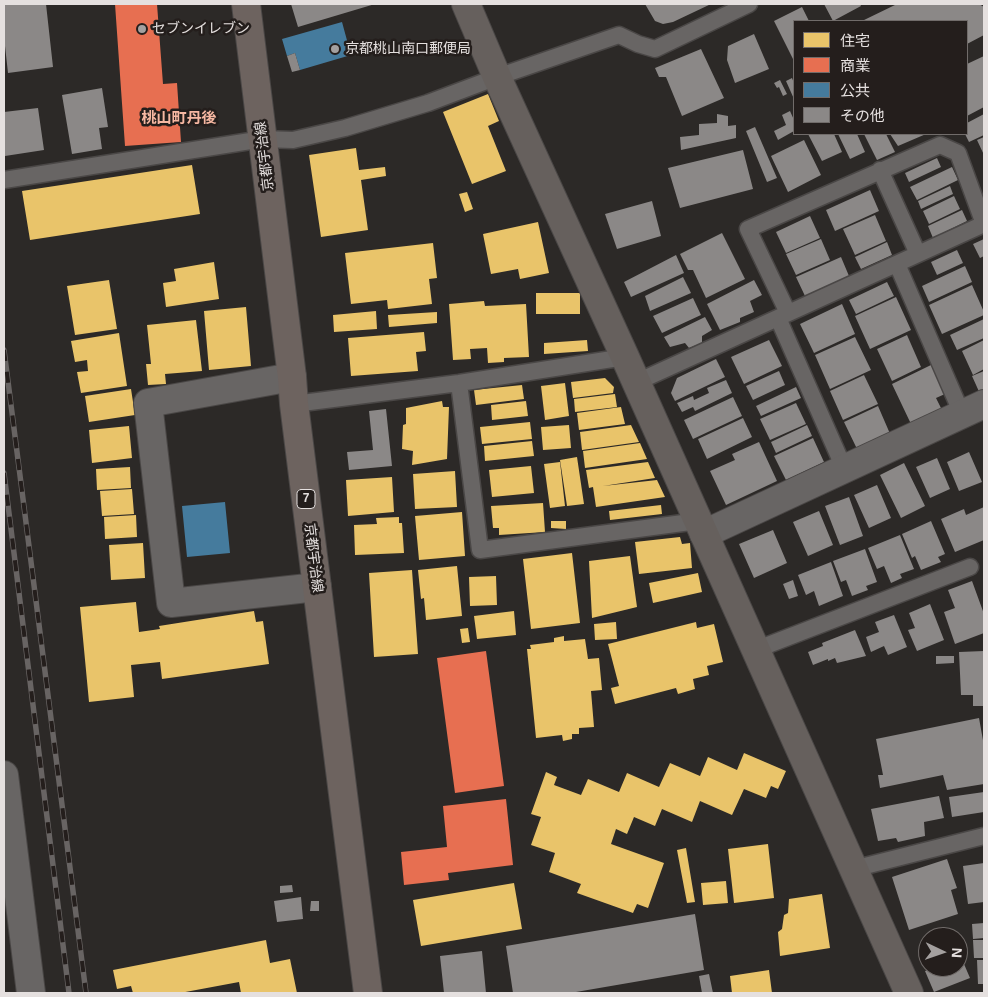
<!DOCTYPE html>
<html>
<head>
<meta charset="utf-8">
<style>
  body { margin:0 }
  #map { position:relative; width:988px; height:997px; overflow:hidden; background:#2c2927; font-family:Arial,"Noto Sans JP",sans-serif }
  canvas { display:block }
  .frame { position:absolute; inset:0; border:5px solid #e5e0df; pointer-events:none }
  .legend { position:absolute; left:793px; top:20px; width:175px; height:115px; box-sizing:border-box; background:#241e1c; border:1px solid #716c6a; margin:0; padding:6px 9px; list-style:none; font-size:15px; color:#e5e0df }
  .legend li { display:flex; align-items:center; gap:10px; height:25px }
  .legend b { width:25px; border:1px solid #716c6a }
  .north { position:absolute; left:918px; top:927px; width:50px; height:50px; box-sizing:border-box; background:#241e1c; border:1px solid #716c6a; border-radius:50%; rotate:93deg; font-size:14px; font-weight:700; line-height:20px; text-align:center; color:#e5e0df }
  .north::after { content:''; display:block; margin:auto; width:18px; height:22px; background:#a4a09f; clip-path:polygon(50% 0,100% 100%,50% 72%,0 100%) }
</style>
</head>
<body>
<div id="map">
<canvas width="988" height="997"></canvas>
<div class="frame"></div>
<ul class="legend">
<li><b style="height:14px;background:#e9c46a"></b>住宅</li>
<li><b style="height:14px;background:#e76f51"></b>商業</li>
<li><b style="height:14px;background:#457b9d"></b>公共</li>
<li><b style="height:14px;background:#8b8887"></b>その他</li>
</ul>
<div class="north">N</div>
</div>
<script>
const c = document.querySelector('canvas').getContext('2d');
c.lineJoin = 'round';
function fillPath(path, color) {
  c.fillStyle = color;
  c.fill(path, 'evenodd');
}
function shape(rows) {
  const path = new Path2D();
  for (const r of rows) {
    path.moveTo(r[0], r[1]);
    for (let i = 2; i < r.length; i += 2) path.lineTo(r[i], r[i + 1]);
  }
  return path;
}
function strokePath(path, color, width, dash) {
  c.strokeStyle = color;
  c.lineWidth = width;
  c.lineCap = dash ? 'butt' : 'round';
  c.setLineDash(dash || []);
  c.stroke(path);
}
function drawText(font, color, halo, rows, align = 'center') {
  c.font = font + ' Arial,"Noto Sans JP",sans-serif';
  c.lineWidth = 5;
  c.setLineDash([]);
  c.textBaseline = 'middle';
  c.strokeStyle = halo;
  c.fillStyle = color;
  for (const [text, x, y, turn = 0] of rows) {
    c.save();
    c.translate(x, y);
    c.rotate((+turn || 0) * Math.PI / 180);
    c.textAlign = isNaN(turn) ? turn : align;
    if (halo) c.strokeText(text, 0, 0);
    c.fillText(text, 0, 0);
    c.restore();
  }
}
const homes = shape([
  [488,94,499,121,488,126,506,171,472,184,443,112],
  [356,148,359,170,385,167,386,176,361,180,368,230,321,237,309,155],
  [192,165,200,214,30,240,22,191],
  [467,192,473,209,465,212,459,194],
  [538,222,549,273,520,279,518,269,491,274,483,234],
  [433,243,437,278,429,279,432,304,388,309,387,300,351,304,345,253],
  [214,262,219,299,166,307,163,283,176,281,174,269],
  [109,280,117,329,75,335,67,286],
  [536,293,580,293,580,314,536,314],
  [484,301,485,306,526,304,529,357,504,358,504,362,488,363,487,348,470,349,471,359,453,360,449,304],
  [246,307,251,366,209,370,204,311],
  [376,311,377,329,334,332,333,315],
  [437,312,437,323,389,327,388,315],
  [196,320,202,371,165,374,166,384,148,385,146,364,151,364,147,325],
  [424,332,426,351,416,352,418,371,351,376,348,338],
  [119,333,127,386,81,393,77,372,88,371,87,360,75,362,71,341],
  [587,340,588,351,544,354,544,343],
  [605,378,614,387,613,393,573,398,571,382],
  [565,383,569,416,545,420,541,386],
  [522,385,524,399,476,405,474,390],
  [131,389,135,415,89,422,85,396],
  [615,394,617,407,575,412,574,399],
  [442,401,443,407,449,407,447,459,412,465,413,451,402,449,403,425,406,424,406,408],
  [526,401,528,416,492,420,491,405],
  [621,407,625,424,579,430,577,413],
  [530,422,532,439,482,444,480,427],
  [569,425,571,448,543,450,541,427],
  [631,425,639,442,582,450,580,432],
  [129,426,132,458,92,463,89,430],
  [532,441,534,456,485,461,484,446],
  [640,443,647,459,585,468,583,451],
  [577,457,584,504,567,506,560,460],
  [560,462,565,506,550,508,544,464],
  [648,462,655,478,603,486,657,480,665,497,596,507,593,487,589,488,586,470],
  [531,466,534,493,492,497,489,470],
  [130,467,131,488,97,490,96,469],
  [455,471,457,507,415,509,413,474],
  [392,477,394,512,348,516,346,480],
  [132,489,134,514,102,516,100,491],
  [543,503,545,532,499,535,499,528,493,528,491,506],
  [661,505,662,514,610,520,609,511],
  [462,512,465,556,419,560,415,516],
  [136,515,137,537,105,539,104,517],
  [399,517,399,523,402,523,404,553,355,555,354,525,377,524,376,518],
  [551,521,566,521,566,529,551,528],
  [680,537,682,544,690,543,692,568,639,574,635,542],
  [143,543,145,578,111,580,109,545],
  [572,553,580,623,531,629,523,559],
  [630,556,637,607,592,618,589,561],
  [457,566,462,616,426,620,424,598,421,599,418,570],
  [412,570,418,654,374,657,369,573],
  [698,573,702,592,653,603,649,583],
  [496,576,497,605,470,606,469,577],
  [136,602,139,632,160,629,159,626,254,611,256,622,263,621,269,664,162,679,160,662,131,665,134,697,89,702,80,607],
  [514,611,516,635,477,639,474,616],
  [616,622,617,639,595,640,594,624],
  [696,622,697,628,714,624,723,662,707,666,709,675,693,679,695,689,678,694,676,688,615,704,611,688,619,686,608,644],
  [468,628,470,642,462,643,460,629],
  [564,636,564,641,585,639,588,659,599,658,602,690,591,691,594,727,579,728,579,734,572,734,572,739,563,741,562,735,536,738,527,649,531,649,530,645,554,642,554,638],
  [744,753,786,771,778,789,771,786,766,798,744,789,732,815,700,801,692,822,662,809,655,826,634,817,627,834,616,829,611,844,664,863,648,908,637,904,633,913,577,893,581,884,549,872,555,853,531,845,541,817,531,814,546,772,557,777,554,785,581,795,588,779,619,792,627,773,659,787,670,763,700,776,708,757,737,770],
  [768,844,774,898,734,903,728,849],
  [686,848,695,902,687,903,677,850],
  [726,881,728,903,703,905,701,883],
  [514,883,522,929,421,946,413,900],
  [822,894,830,948,780,956,778,932,782,929,784,915,788,913,789,899],
  [266,940,270,963,290,959,297,993,241,993,239,982,180,993,133,993,131,986,117,989,113,970],
  [769,970,772,993,732,993,730,976]
]);
const shops = shape([
  [115,4,157,4,163,84,177,83,181,142,125,146],
  [486,651,504,786,455,793,437,658],
  [506,799,513,865,448,873,449,880,404,885,401,852,447,847,443,806]
]);
const public = shape([
  [342,22,351,55,300,70,295,53,287,56,282,39],
  [225,502,230,553,187,557,182,506]
]);
const building = shape([
  [4,4,46,4,53,67,8,73,4,37],
  [291,4,375,4,298,27],
  [645,4,711,4,673,22,663,24,655,21],
  [824,4,860,4,861,6,833,21],
  [897,4,979,4,984,7,984,35,967,44,967,21,862,21],
  [802,7,809,21,794,21,794,61,774,21],
  [754,34,769,69,735,83,727,60,728,46],
  [701,49,724,98,682,116,666,77,659,77,655,68],
  [295,53,300,70,292,72,287,56],
  [984,56,984,107,967,116,967,64],
  [792,78,794,83,794,99,786,81],
  [780,80,787,94,783,96,779,87,777,88,774,83],
  [102,88,108,127,99,128,102,149,72,154,62,95],
  [38,108,44,150,5,156,4,112],
  [790,111,794,120,794,131,778,140,774,131,786,125,782,115],
  [717,114,728,116,728,126,736,125,736,138,681,150,680,137,699,135,699,124,717,123],
  [984,114,984,135,969,142,965,134,967,134,967,123],
  [755,127,777,178,767,182,746,131],
  [808,134,834,134,842,152,822,161],
  [838,134,857,134,865,152,850,159],
  [864,134,886,134,895,152,877,160],
  [890,134,926,134,898,146],
  [984,137,984,155,977,140],
  [804,140,821,175,788,192,771,156],
  [743,150,753,189,680,208,668,168],
  [937,158,941,167,909,182,905,173],
  [952,167,958,180,917,200,910,187],
  [950,186,953,194,921,209,918,201],
  [870,190,879,211,835,231,826,210],
  [954,196,960,209,929,224,923,211],
  [652,201,661,236,617,249,605,214],
  [962,210,967,221,933,238,928,226],
  [875,215,886,241,855,255,843,229],
  [810,216,820,238,786,253,776,232],
  [722,233,745,279,706,298,693,270,688,270,680,254],
  [821,239,830,260,796,275,786,254],
  [984,239,984,256,980,258,973,244],
  [887,242,892,255,861,269,855,257],
  [957,250,963,263,937,275,931,262],
  [676,255,684,273,631,297,624,282],
  [841,257,849,276,805,296,796,277],
  [965,266,972,282,929,302,922,286],
  [683,277,691,293,650,311,645,296],
  [754,280,762,295,750,301,754,312,740,318,740,322,720,330,707,304],
  [887,282,894,296,856,314,849,300],
  [972,285,984,312,984,315,942,334,929,305],
  [896,297,911,330,870,349,855,316],
  [693,298,701,315,662,333,653,316],
  [842,304,855,334,814,353,800,324],
  [705,317,712,330,702,336,702,343,689,348,685,343,670,347,664,337],
  [984,319,984,338,957,350,950,335],
  [907,335,921,367,892,381,877,349],
  [855,337,871,370,830,389,815,355],
  [769,340,782,366,744,384,731,357],
  [984,340,984,369,973,375,962,351],
  [716,359,725,377,675,401,671,393,677,378],
  [931,365,945,394,936,398,942,410,911,424,892,384],
  [779,371,785,385,753,400,746,386],
  [984,371,984,394,981,396,972,376],
  [864,375,878,404,843,420,830,391],
  [726,380,732,393,695,411,693,407,682,412,677,403,693,396,694,400,709,393,707,388],
  [796,387,801,398,761,416,756,406],
  [733,397,742,416,693,439,684,420],
  [796,403,806,424,770,440,760,419],
  [878,406,891,436,858,451,844,422],
  [386,409,392,466,349,470,347,452,373,450,369,411],
  [743,418,752,437,707,459,698,439],
  [807,425,812,436,776,453,771,442],
  [813,438,824,462,786,480,774,456],
  [759,442,777,481,726,505,710,471,735,460,732,454],
  [969,452,982,482,959,491,947,462],
  [937,458,950,489,930,498,916,467],
  [904,463,925,506,901,518,880,475],
  [877,485,891,518,869,528,854,495],
  [849,497,863,536,840,545,825,506],
  [984,507,984,540,955,552,941,519,964,509,966,515],
  [819,511,833,545,808,556,793,522],
  [931,521,945,554,938,557,941,562,921,570,915,556,912,558,902,534],
  [773,530,787,563,754,578,739,544],
  [900,535,914,569,900,574,902,578,891,583,884,566,877,569,868,548],
  [865,549,877,582,866,586,868,590,852,596,846,580,841,582,833,561],
  [831,562,843,596,819,606,814,591,806,595,798,575],
  [793,580,798,596,789,599,783,584],
  [972,581,984,614,984,633,955,644,944,612,955,608,948,590],
  [930,604,944,640,917,651,908,630,915,628,909,613],
  [894,615,907,647,888,655,884,646,871,652,866,637,879,632,875,622],
  [855,630,866,656,837,663,835,658,828,661,828,659,813,665,808,652,823,646,822,643],
  [984,651,984,706,973,706,973,695,961,695,959,652],
  [936,656,954,656,954,663,936,664],
  [979,718,984,746,984,784,947,790,943,775,880,788,878,775,883,775,876,739],
  [984,792,984,812,952,817,949,797],
  [939,796,944,818,924,822,925,836,898,842,896,838,878,841,871,809],
  [947,859,957,888,951,890,958,914,909,930,892,877],
  [984,863,984,902,968,904,963,866],
  [292,885,293,892,280,893,280,886],
  [301,897,303,919,277,922,274,901],
  [311,901,319,901,319,911,310,911],
  [695,914,704,970,576,992,577,993,513,993,506,946],
  [984,923,984,938,973,939,972,924],
  [973,940,984,940,984,958,974,958],
  [482,951,486,993,444,993,440,956],
  [961,957,970,978,934,992,925,971,936,967,958,967,958,958],
  [977,960,984,960,984,984,978,984],
  [709,974,713,993,702,993,699,976]
]);
const lane = shape([
  [880,170,918,254],
  [4,180,263,139,293,140,345,128,428,103,497,77,619,35,638,44,655,49,749,4],
  [897,264,962,414],
  [788,313,748,229,940,145,958,153,984,224],
  [778,318,844,468],
  [637,382,984,224],
  [459,383,480,550,698,521],
  [294,404,459,383,625,357],
  [755,650,970,567],
  [853,869,984,836]
]);
const street = shape([
  [292,377,148,403,171,603,317,587],
  [704,534,984,404],
  [4,775,31,993]
]);
const secondary = shape([
  [466,4,497,77,625,357,909,993]
]);
const primary = shape([
  [246,4,292,377,294,404,368,993]
]);
const rail = shape([
  [4,350,86,993],
  [4,473,69,993]
]);
const markers = [
  [142,29,5,"#a4a09f"],
  [335,49,5,"#a4a09f"]
];
const shields = [
  [306,499,18]
];
const shieldNames = [
  ["7",306,499]
];
const poiNames = [
  ["セブンイレブン",152,29],
  ["京都桃山南口郵便局",345,49]
];
const streetNames = [
  ["京都宇治線",265,156,-97],
  ["京都宇治線",313,558,83]
];
const neighbourhoodNames = [
  ["桃山町丹後",179,119]
];
fillPath(homes, '#e9c46a');
fillPath(shops, '#e76f51');
fillPath(public, '#457b9d');
fillPath(building, '#8b8887');
strokePath(lane, '#4a4746', 19);
strokePath(street, '#4a4746', 30);
strokePath(secondary, '#4a4746', 30);
strokePath(primary, '#4a4746', 30);
strokePath(lane, '#686564', 16);
strokePath(street, '#686564', 28);
strokePath(secondary, '#66605d', 28);
strokePath(primary, '#6d635f', 28);
strokePath(rail, '#686463', 5.5);
strokePath(rail, '#241e1c', 4, [11]);
for (const [x, y, r, color] of markers) {
  const dot = new Path2D();
  dot.arc(x, y, r, 0, 2 * Math.PI);
  c.fillStyle = color;
  c.fill(dot);
  strokePath(dot, '#241e1c', 2);
}
for (const [x, y, w] of shields) {
  const box = new Path2D();
  box.roundRect(x - w / 2, y - 9.5, w, 19, 4);
  c.fillStyle = '#241e1c';
  c.fill(box);
  strokePath(box, '#e5e0df', 1);
}
drawText('bold 12px', '#e5e0df', null, shieldNames);
drawText('14px', '#e5e0df', '#241e1c', poiNames, 'left');
drawText('14px', '#e5e0df', '#241e1c', streetNames);
drawText('bold 15px', '#f7b8a2', '#241e1c', neighbourhoodNames);
</script>
</body>
</html>
